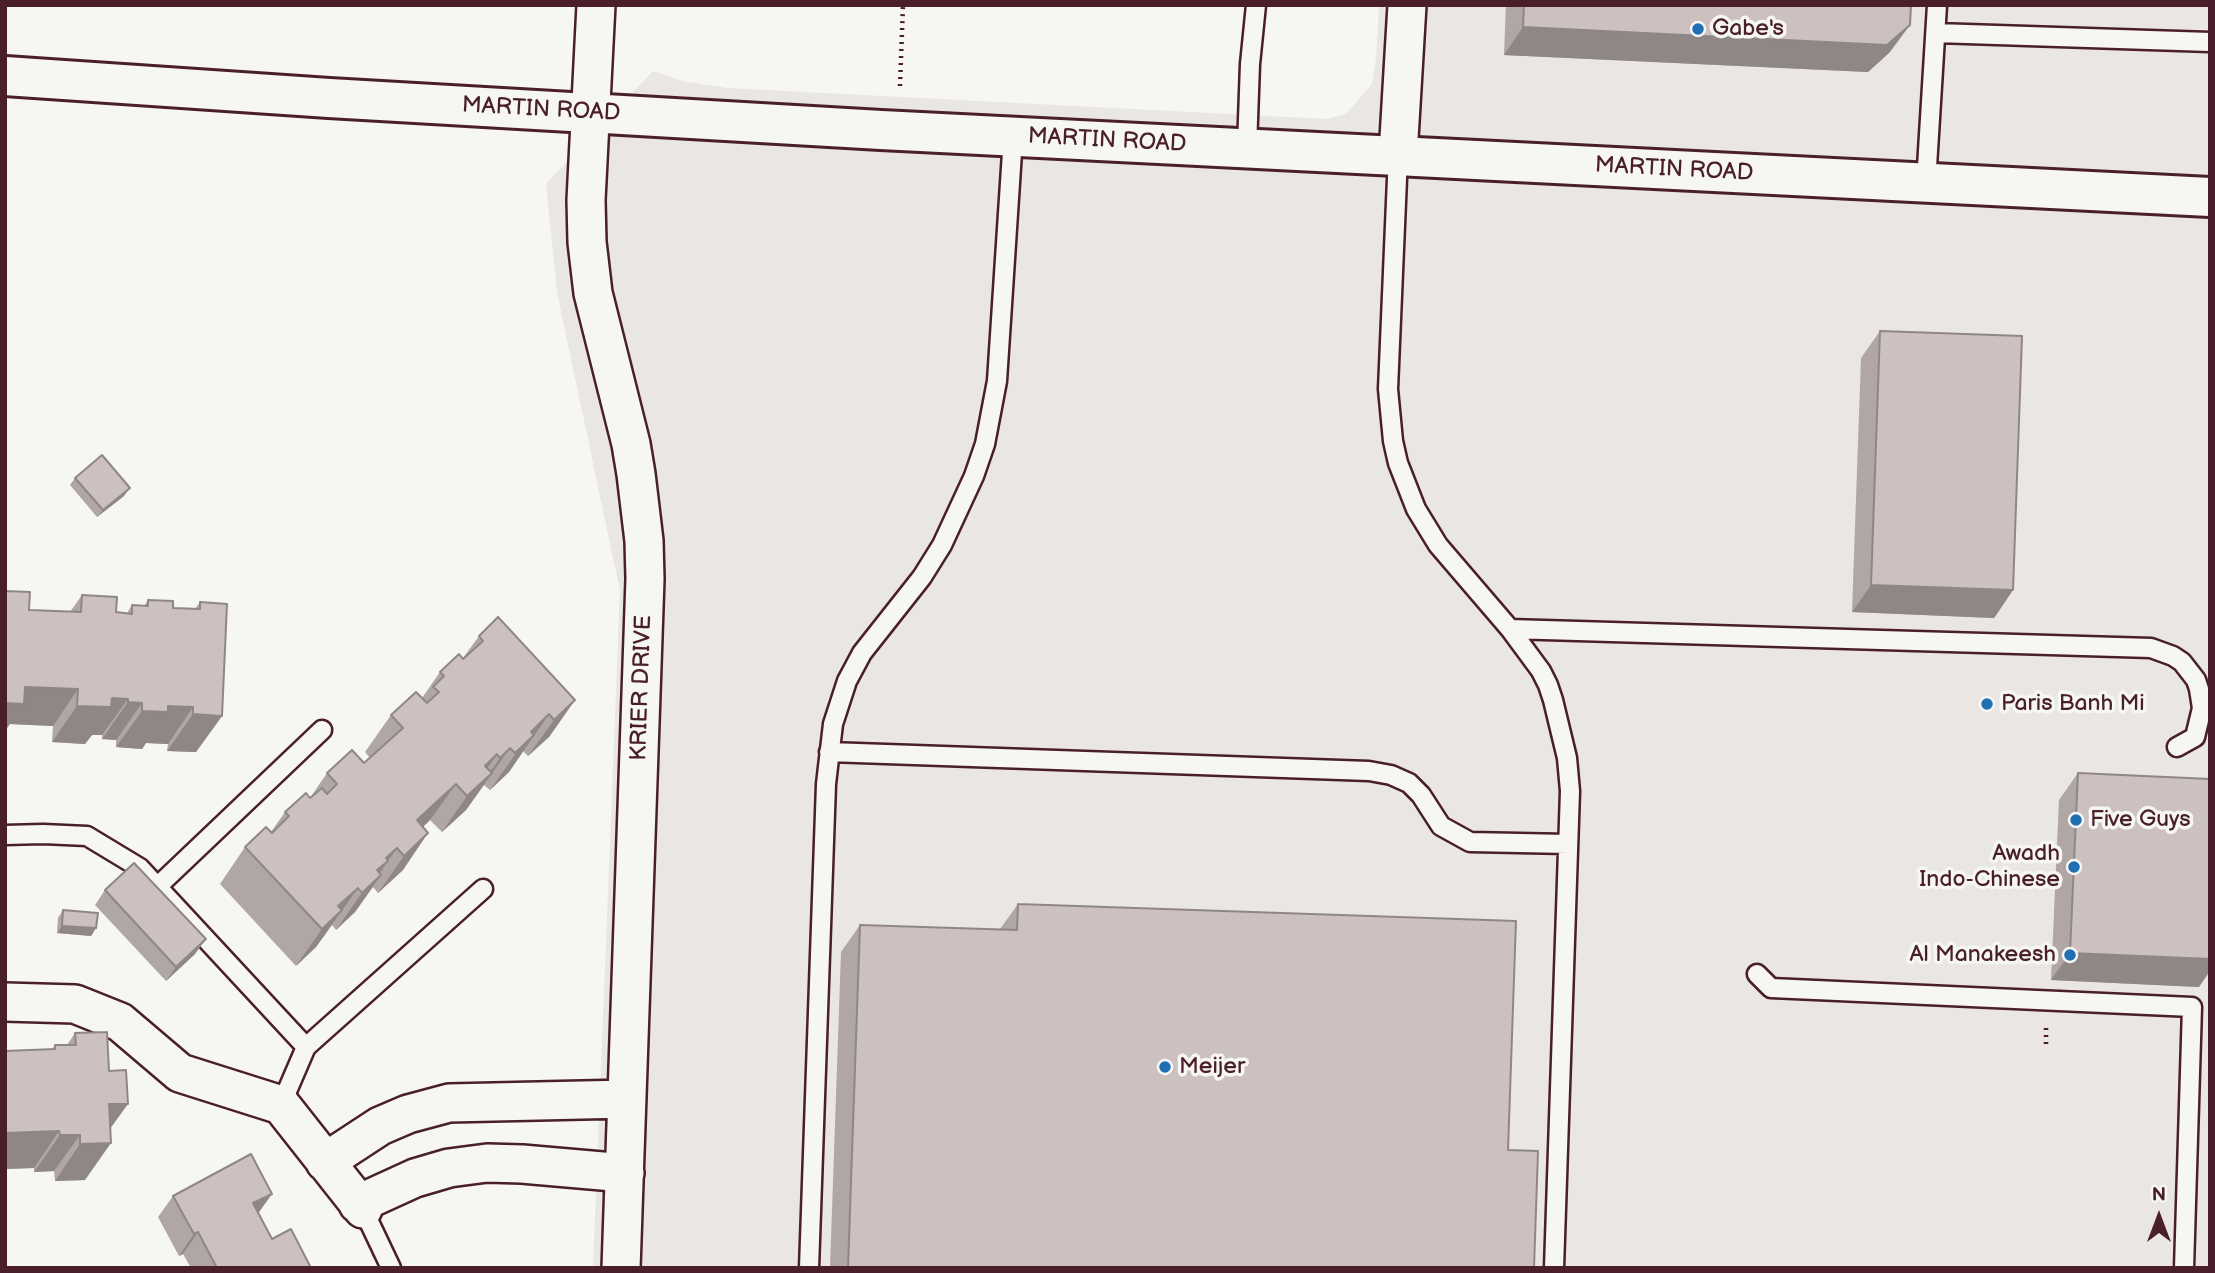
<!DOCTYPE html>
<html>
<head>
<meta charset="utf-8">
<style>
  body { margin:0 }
  #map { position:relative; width:2215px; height:1273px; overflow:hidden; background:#f6f6f2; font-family:"Balsamiq Sans",sans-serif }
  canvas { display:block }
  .frame { position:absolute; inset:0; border:7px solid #4a1f2b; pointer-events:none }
  .north { position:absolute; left:2124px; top:1182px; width:70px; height:70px; -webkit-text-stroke:5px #f6f6f2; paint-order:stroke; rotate:0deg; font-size:19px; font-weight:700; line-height:28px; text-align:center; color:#4a1f2b }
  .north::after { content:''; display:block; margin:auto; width:24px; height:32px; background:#4a1f2b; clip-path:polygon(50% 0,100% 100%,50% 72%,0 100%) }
</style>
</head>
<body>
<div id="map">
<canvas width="2215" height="1273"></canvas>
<div class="frame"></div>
<div class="north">N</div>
</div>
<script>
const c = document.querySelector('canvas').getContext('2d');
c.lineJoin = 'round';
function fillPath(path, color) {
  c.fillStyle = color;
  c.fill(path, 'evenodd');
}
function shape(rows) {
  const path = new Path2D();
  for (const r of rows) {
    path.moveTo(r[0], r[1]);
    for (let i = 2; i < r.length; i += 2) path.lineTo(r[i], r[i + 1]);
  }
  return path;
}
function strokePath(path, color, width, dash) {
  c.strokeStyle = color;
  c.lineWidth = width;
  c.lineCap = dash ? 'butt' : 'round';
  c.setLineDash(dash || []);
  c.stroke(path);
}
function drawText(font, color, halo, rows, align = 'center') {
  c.font = font + ' "Balsamiq Sans",sans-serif';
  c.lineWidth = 7;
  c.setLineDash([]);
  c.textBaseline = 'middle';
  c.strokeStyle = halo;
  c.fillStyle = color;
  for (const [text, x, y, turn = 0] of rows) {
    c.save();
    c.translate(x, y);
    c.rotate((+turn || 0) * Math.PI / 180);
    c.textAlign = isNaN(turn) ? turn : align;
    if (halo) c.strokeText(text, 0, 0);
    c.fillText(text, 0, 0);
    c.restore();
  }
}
const built = shape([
  [1379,5,2210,5,2210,1268,593,1268,620,591,557,292,546,184,653,71,682,81,727,88,1326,119,1346,114,1372,84,1376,59]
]);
const path = shape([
  [900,86,903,5],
  [2046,1044,2046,1028]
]);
const service = shape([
  [1936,33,2210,42],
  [1247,147,1250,64,1256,5],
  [1398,155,1388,389,1393,441,1398,463,1416,509,1438,545,1510,629,1541,671,1548,685,1553,700,1567,758,1570,791,1554,1268],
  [1926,183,1937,5],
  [1510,629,2151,648,2173,656,2182,662,2196,680,2199,689,2202,708,2195,737,2177,747],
  [829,752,1369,771,1391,775,1409,783,1421,795,1441,826,1470,842,1568,844],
  [5,835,43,834,87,836,140,868,306,1047],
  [157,887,322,730],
  [1757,974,1771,988,2192,1007,2184,1268],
  [281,1105,306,1047,483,889],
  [363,1209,391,1268],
  [809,1268,826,784,833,724,847,681,862,653,922,577,942,545,974,476,985,444,997,381,1013,137]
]);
const minor = shape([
  [596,5,586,200,587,242,593,293,631,444,636,474,644,541,645,579,621,1268],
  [1398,155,1407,5],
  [5,1002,75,1004,120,1022,180,1073,281,1105,363,1209],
  [325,1162,380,1126,408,1114,449,1103,627,1099],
  [358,1204,415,1178,449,1168,487,1163,522,1164,625,1173]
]);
const tertiary = shape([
  [5,76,329,98,881,130,2210,197]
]);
const wall = shape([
  [1506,5,1911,5,1890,52,1868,72,1504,55],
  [1880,331,2013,590,1994,618,1852,612,1861,358],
  [75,478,124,496,97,517,70,485],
  [82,595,116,612,127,613,132,605,144,606,148,600,173,608,195,609,200,602,222,716,196,752,167,751,168,744,146,743,142,749,116,747,116,740,102,739,102,735,92,735,85,744,52,742,53,726,10,724,29,610,70,612],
  [479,636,575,700,549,737,528,756,523,751,509,772,490,790,484,785,466,810,442,832,430,820,423,827,403,870,378,893,373,887,355,912,336,930,332,925,316,947,296,966,220,884,245,847,271,832,285,812,310,798,327,773,364,763,370,758,365,752,391,715,422,698,440,672,463,658],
  [2078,773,2199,987,2051,980,2059,800],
  [105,890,195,954,166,981,95,905],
  [1018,904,1508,1150,1534,1268,830,1268,841,952,860,925,1000,929],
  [63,910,96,928,91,936,57,933,58,918],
  [75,1033,110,1128,85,1180,55,1181,54,1171,34,1172,34,1168,5,1169,5,1051,52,1049,55,1045,67,1045],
  [173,1196,258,1213,272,1239,311,1268,191,1268,183,1254,179,1256,158,1217]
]);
const shadedWall = shape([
  [1910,25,1890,52,1868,72,1504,55,1523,27],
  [130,488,124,496,97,517,103,510],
  [1871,585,2013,590,1994,618,1852,612],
  [25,687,78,689,53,726,10,724,5,731,5,703],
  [112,698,128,699,102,735,92,735,85,744,52,742,77,706],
  [575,700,549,737,528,756,554,720],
  [128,702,142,703,116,740,102,739],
  [168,706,193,707,168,744,146,743,142,749,116,747,142,711],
  [193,714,222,716,196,752,167,751],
  [549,714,509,772,490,790,531,732],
  [510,748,466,810,442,832,467,796,485,779,500,758],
  [497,754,472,791,485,766],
  [456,784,430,820,398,850,417,820],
  [428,833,403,870,378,893,404,856],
  [397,848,372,884,381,875,355,912,336,930,386,858],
  [358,888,316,947,296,966,338,906],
  [62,926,96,928,91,936,57,933],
  [206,939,195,954,166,981,176,967],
  [2070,953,2210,959,2210,971,2199,987,2051,980],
  [109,1104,128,1104,102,1140],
  [59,1131,34,1168,5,1169,5,1133],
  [60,1135,80,1135,54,1171,34,1172],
  [111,1143,85,1180,55,1181,80,1144],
  [272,1194,257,1215,253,1203],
  [198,1232,183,1254,179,1256,194,1234]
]);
const building = shape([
  [1524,5,1911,5,1910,25,1887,45,1523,27,1524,5],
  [1880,331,2022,336,2013,590,1871,585,1880,331],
  [102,455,130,488,103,510,75,478,102,455],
  [5,591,30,592,29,610,81,612,82,595,117,597,116,612,132,614,132,605,148,606,148,600,173,601,173,608,200,609,200,602,227,604,222,716,193,714,193,707,168,706,168,712,142,711,142,703,128,702,128,699,112,698,111,707,77,706,78,689,25,687,24,704,5,703,5,591],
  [498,617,575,700,554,720,549,714,531,732,534,735,515,753,510,748,500,758,497,754,485,766,492,773,467,796,456,784,417,820,428,833,404,856,397,848,386,858,388,861,377,870,381,875,362,893,358,888,338,906,342,910,322,929,245,847,266,827,272,833,289,816,285,812,306,793,310,798,322,788,327,794,337,784,327,773,352,750,364,763,403,728,391,715,416,692,427,703,439,692,433,687,444,676,440,672,459,654,463,659,483,641,479,636,498,617],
  [2078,773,2210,779,2210,959,2070,953,2078,773],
  [134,863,206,939,176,967,105,890,134,863],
  [1018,904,1516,921,1508,1150,1538,1151,1534,1268,848,1268,860,925,1017,930,1018,904],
  [63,910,98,913,96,928,62,926,63,910],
  [107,1032,109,1071,126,1070,128,1104,109,1104,111,1143,80,1144,80,1135,60,1135,59,1131,5,1133,5,1051,55,1049,55,1045,76,1045,75,1033,107,1032],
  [251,1154,272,1194,253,1203,272,1239,291,1229,311,1268,217,1268,198,1232,194,1234,173,1196,251,1154]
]);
const markers = [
  [1698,29,7,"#1f6fb2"],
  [1987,704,7,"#1f6fb2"],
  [2076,820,7,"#1f6fb2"],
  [2074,867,7,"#1f6fb2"],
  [2070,955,7,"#1f6fb2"],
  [1165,1067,7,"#1f6fb2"]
];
const poiNames = [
  ["Gabe's",1712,29],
  ["Paris Banh Mi",2001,704],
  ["Five Guys",2090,820],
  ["Awadh",2060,854,"right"],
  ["Indo-Chinese",2060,880,"right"],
  ["Al Manakeesh",2056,955,"right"],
  ["Meijer",1179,1067]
];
const streetNames = [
  ["MARTIN ROAD",541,110,3],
  ["MARTIN ROAD",1107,141,3],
  ["MARTIN ROAD",1674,170,3],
  ["KRIER DRIVE",642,688,-88]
];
fillPath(built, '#e9e6e3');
strokePath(service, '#4a1f2b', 23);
strokePath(minor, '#4a1f2b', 42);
strokePath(tertiary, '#4a1f2b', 44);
strokePath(path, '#4a1f2b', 4.5, [2, 5]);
strokePath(service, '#f6f6f2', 18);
strokePath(minor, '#f6f6f2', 37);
strokePath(tertiary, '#f6f6f2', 38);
fillPath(wall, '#afa6a5');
fillPath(shadedWall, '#8f8786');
fillPath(building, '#ccc1c0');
strokePath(building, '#8f8786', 2);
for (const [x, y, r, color] of markers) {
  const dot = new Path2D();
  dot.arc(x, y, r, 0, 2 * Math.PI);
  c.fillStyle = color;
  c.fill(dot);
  strokePath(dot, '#f6f6f2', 2.5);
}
drawText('23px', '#4a1f2b', '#f6f6f2', poiNames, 'left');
drawText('23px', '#4a1f2b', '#f6f6f2', streetNames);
</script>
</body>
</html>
